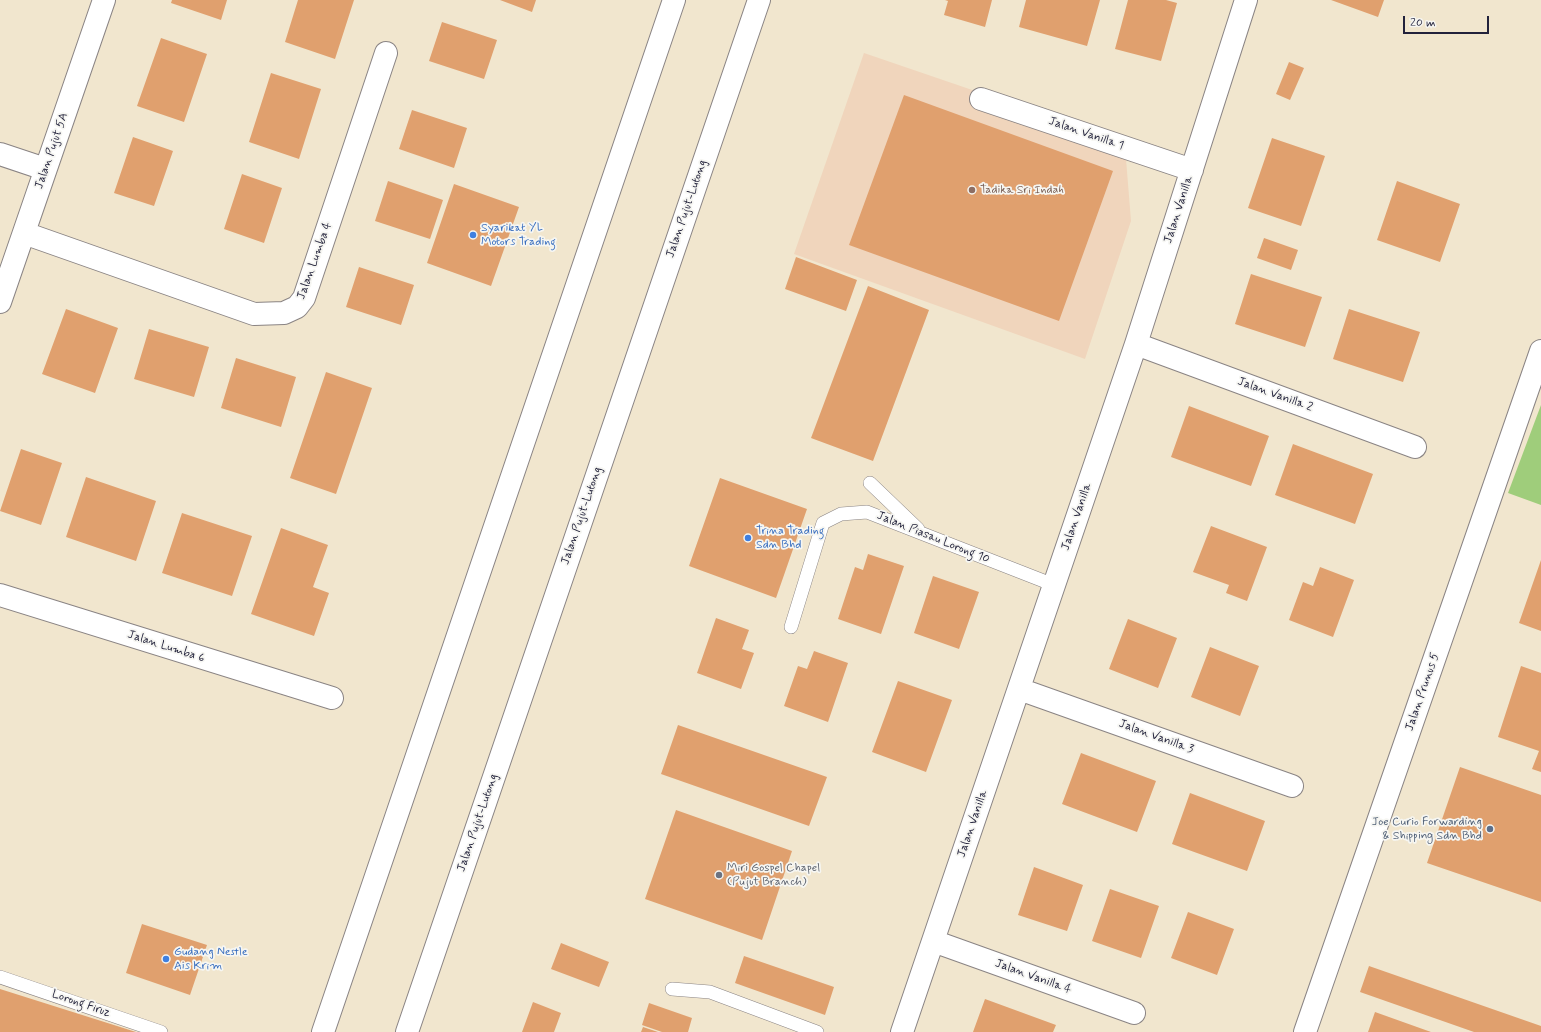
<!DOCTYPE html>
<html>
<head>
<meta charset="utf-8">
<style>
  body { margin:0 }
  #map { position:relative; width:1541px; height:1032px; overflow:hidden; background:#f1e6ce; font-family:Mynerve,sans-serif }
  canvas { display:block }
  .scale { position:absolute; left:1403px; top:16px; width:86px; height:18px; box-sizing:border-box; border:2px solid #22223b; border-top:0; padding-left:5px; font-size:12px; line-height:14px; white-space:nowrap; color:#22223b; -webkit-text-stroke:3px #f6f6f2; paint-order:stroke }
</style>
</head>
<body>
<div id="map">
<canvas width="1541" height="1032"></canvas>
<div class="scale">20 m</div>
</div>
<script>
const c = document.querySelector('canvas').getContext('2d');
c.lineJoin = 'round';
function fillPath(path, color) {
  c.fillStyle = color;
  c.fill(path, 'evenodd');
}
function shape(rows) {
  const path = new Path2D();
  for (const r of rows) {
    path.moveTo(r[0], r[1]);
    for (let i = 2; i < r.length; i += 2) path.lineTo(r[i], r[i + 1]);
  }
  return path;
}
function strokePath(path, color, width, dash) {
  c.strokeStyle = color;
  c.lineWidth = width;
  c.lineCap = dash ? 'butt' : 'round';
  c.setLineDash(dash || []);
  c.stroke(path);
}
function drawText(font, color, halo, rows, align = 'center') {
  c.font = font + ' Mynerve,sans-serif';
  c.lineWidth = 3.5;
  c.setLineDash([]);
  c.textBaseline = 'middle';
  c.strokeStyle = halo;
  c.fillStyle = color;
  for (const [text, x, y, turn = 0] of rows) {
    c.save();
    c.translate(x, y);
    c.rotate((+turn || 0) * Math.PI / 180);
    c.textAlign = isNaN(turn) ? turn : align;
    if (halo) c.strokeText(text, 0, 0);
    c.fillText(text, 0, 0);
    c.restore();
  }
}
const built = shape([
  [864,53,981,93,1126,159,1131,221,1085,359,794,254]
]);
const green = shape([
  [1541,405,1541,505,1508,493]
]);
const building = shape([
  [172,0,227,0,221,20,171,3],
  [298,0,354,0,335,59,285,42],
  [500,0,536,0,532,12],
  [945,0,992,0,985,27,944,15,948,1],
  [1026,0,1100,0,1087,46,1019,27],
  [1128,0,1166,0,1177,3,1161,61,1115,49],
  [1331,0,1384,0,1378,17],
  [442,22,497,40,484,79,429,61],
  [161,38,207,54,184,122,137,106],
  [1289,62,1304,68,1290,100,1276,94],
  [271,73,321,89,299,159,249,142],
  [904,95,1113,171,1059,321,849,245],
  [412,110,467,128,454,168,399,149],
  [133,137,173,151,154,206,114,193],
  [1272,138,1325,156,1301,226,1248,208],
  [242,174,282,188,264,243,224,229],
  [388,181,443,200,430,239,375,221],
  [1397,181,1460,204,1440,262,1377,240],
  [454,184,519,207,491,286,427,263],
  [1264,238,1298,250,1291,270,1257,258],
  [796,257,857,280,846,311,785,289],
  [359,267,414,285,401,325,346,307],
  [1251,274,1322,297,1305,347,1235,324],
  [868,286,929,310,873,461,811,438],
  [66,309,118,328,95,393,42,374],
  [1349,309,1420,332,1403,382,1333,359],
  [149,329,209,347,194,397,134,379],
  [236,358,296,377,281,427,221,408],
  [326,372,372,388,336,494,290,478],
  [1189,406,1269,436,1251,486,1171,457],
  [1293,444,1373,474,1355,524,1275,495],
  [21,449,62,463,41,525,0,511],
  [86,477,156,501,136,561,66,537],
  [720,478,807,509,776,598,689,566],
  [182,513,252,536,232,596,162,573],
  [1211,526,1267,547,1247,601,1226,593,1229,585,1193,572],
  [281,528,328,545,313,587,329,593,314,636,251,614],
  [868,554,904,566,881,634,838,619,855,567,863,570],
  [1541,560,1541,631,1519,623],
  [1320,567,1354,580,1333,637,1289,620,1303,582,1313,586],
  [933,576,979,592,959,649,914,633],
  [716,618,749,630,742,649,754,653,741,689,697,673],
  [1128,619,1177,638,1158,688,1109,669],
  [1210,647,1259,666,1240,716,1191,697],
  [814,651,848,663,828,722,784,706,798,666,807,669],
  [1521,666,1541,673,1541,772,1532,769,1539,751,1498,737],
  [898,681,952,700,926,772,872,752],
  [678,725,827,777,809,826,661,774],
  [1081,753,1156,781,1137,832,1062,804],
  [1460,767,1541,795,1541,902,1427,863],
  [1190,793,1265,821,1247,871,1172,844],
  [676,810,792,851,762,940,645,899],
  [1034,867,1083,885,1067,931,1018,915],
  [1110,889,1159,906,1141,958,1092,941],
  [1188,912,1234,929,1217,975,1171,958],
  [142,924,207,945,190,995,126,973],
  [561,943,609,962,599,987,551,969],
  [744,956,834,987,825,1015,735,983],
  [1369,966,1541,1026,1541,1032,1474,1032,1360,992],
  [0,989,136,1032,0,1032],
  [985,999,1056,1025,1053,1032,973,1032],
  [533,1002,561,1013,554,1032,522,1032],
  [649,1003,692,1018,688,1032,662,1032,642,1025],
  [1375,1012,1431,1032,1368,1032],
  [643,1027,658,1032,641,1032]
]);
const lane = shape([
  [870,483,918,529],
  [791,627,823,523,841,514,867,512,1054,585],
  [0,977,161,1032],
  [672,989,710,992,817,1032]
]);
const street = shape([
  [981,99,1192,170],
  [0,154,45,169],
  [24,233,254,314,284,313,297,307,304,298,386,53],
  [0,302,104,0],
  [1136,344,1415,447],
  [0,595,332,698],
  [1019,689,1292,786],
  [933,941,1134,1013],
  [902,1032,1136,344,1246,0],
  [1305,1032,1541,351]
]);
const highway = shape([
  [323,1032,674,0],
  [407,1032,759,0]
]);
const markers = [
  [972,190,4,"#8d6e63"],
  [473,235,4,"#3f7fe0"],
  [748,538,4,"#3f7fe0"],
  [1490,829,4,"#5c6f8a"],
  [719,875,4,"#6b7280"],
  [166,959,4,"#3f7fe0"]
];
const streetNames = [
  ["Jalan Vanilla 1",1086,134,19],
  ["Jalan Pujut 5A",52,151,-71],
  ["Jalan Pujut-Lutong",687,209,-71],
  ["Jalan Vanilla",1179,210,-72],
  ["Jalan Lumba 4",315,261,-70],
  ["Jalan Vanilla 2",1275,395,20],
  ["Jalan Pujut-Lutong",582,516,-71],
  ["Jalan Vanilla",1077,517,-71],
  ["Jalan Piasau Lorong 10",933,538,22],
  ["Jalan Lumba 6",166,647,18],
  ["Jalan Prunus 5",1423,692,-71],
  ["Jalan Vanilla 3",1156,737,20],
  ["Jalan Pujut-Lutong",478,823,-71],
  ["Jalan Vanilla",973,824,-71],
  ["Jalan Vanilla 4",1033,977,20],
  ["Lorong Firuz",81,1004,19]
];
const educationNames = [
  ["Tadika Sri Indah",980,190]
];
const shopNames = [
  ["Syarikat YL",481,228],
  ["Motors Trading",481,242],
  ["Trina Trading",756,531],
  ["Sdn Bhd",756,545],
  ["Gudang Nestle",174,952],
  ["Ais Krim",174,966]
];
const serviceNames = [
  ["Joe Curio Forwarding",1482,822],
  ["& Shipping Sdn Bhd",1482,836]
];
const worshipNames = [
  ["Miri Gospel Chapel",727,868],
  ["(Pujut Branch)",727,882]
];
fillPath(built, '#f0d5bc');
fillPath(green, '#9fcd7b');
fillPath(building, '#e0a06e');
strokePath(lane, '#8a8484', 14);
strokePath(street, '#8a8484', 24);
strokePath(highway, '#8a8484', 24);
strokePath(lane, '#fff', 13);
strokePath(street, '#fff', 22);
strokePath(highway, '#fff', 22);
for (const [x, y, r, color] of markers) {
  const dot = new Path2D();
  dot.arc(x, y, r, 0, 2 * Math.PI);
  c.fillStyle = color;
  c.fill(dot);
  strokePath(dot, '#f6f6f2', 1.5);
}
drawText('12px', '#22223b', '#f6f6f2', streetNames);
drawText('12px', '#785e54', '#f6f6f2', educationNames, 'left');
drawText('12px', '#366cbe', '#f6f6f2', shopNames, 'left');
drawText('12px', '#4e5e75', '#f6f6f2', serviceNames, 'right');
drawText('12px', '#5b616d', '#f6f6f2', worshipNames, 'left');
</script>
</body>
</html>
